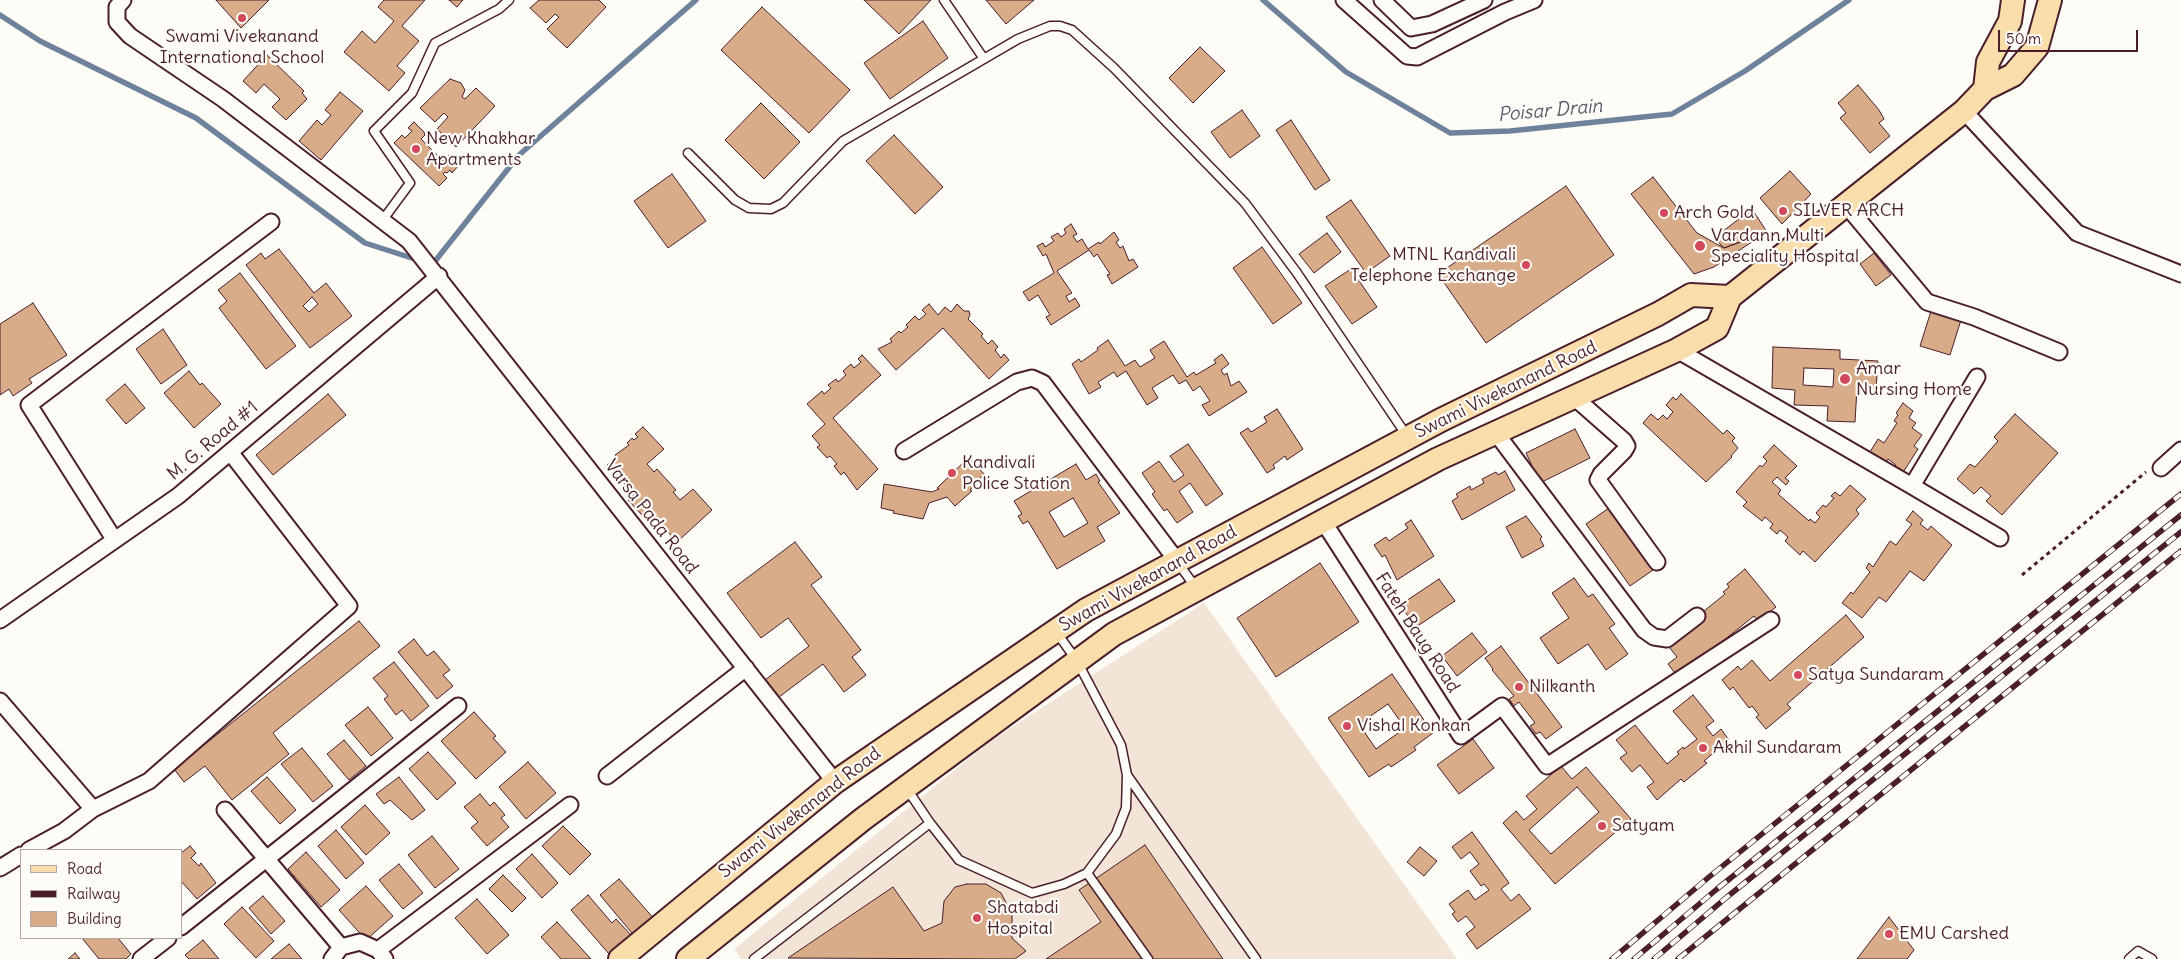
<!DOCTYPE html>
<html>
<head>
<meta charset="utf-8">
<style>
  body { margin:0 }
  #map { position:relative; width:2181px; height:959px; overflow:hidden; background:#fdfcf7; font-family:Delius,sans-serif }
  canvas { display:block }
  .legend { position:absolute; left:20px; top:849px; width:162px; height:90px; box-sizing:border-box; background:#fdfcf7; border:1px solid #b5a4a5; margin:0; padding:6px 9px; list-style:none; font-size:15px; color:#4a1f2b }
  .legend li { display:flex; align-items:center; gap:10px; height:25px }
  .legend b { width:25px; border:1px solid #b5a4a5 }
  .scale { position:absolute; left:1998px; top:30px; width:140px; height:22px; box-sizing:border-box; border:2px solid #4a1f2b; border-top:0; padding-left:6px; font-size:15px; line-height:18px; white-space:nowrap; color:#4a1f2b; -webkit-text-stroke:4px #fdfcf7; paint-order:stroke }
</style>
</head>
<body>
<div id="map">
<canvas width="2181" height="959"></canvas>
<ul class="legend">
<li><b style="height:6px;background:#f9ddab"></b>Road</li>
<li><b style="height:6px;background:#4a1f2b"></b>Railway</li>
<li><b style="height:14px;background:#d8ac89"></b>Building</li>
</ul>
<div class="scale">50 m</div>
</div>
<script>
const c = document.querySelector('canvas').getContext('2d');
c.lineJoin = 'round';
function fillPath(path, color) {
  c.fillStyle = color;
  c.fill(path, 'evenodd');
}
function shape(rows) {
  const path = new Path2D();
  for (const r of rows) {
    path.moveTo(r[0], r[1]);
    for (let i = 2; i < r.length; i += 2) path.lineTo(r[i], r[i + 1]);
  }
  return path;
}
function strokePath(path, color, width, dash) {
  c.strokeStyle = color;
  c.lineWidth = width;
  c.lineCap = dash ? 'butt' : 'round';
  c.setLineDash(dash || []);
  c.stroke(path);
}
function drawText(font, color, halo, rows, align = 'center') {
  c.font = font + ' Delius,sans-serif';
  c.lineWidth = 4.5;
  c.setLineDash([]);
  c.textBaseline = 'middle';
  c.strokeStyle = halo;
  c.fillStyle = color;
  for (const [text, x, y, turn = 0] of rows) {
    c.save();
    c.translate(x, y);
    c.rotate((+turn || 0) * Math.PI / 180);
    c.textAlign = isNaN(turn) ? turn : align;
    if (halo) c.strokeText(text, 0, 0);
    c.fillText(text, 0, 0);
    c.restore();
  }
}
const built = shape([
  [1204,603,1457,959,741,959,734,949,992,740]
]);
const stream = shape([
  [1263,0,1346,72,1450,133,1510,131,1672,114,1745,71,1849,0],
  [0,15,40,41,196,118,365,243,418,260],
  [429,264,432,265,519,155,696,0]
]);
const building = shape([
  [216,0,269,0,241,28,216,0],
  [384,0,425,0,402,26,419,41,397,66,405,73,389,91,344,52,362,31,375,43,394,21,378,7,384,0],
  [449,0,463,0,457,7,449,0],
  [539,0,599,0,606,7,567,48,547,29,559,17,555,14,546,23,530,8,539,0],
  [864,0,931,0,899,34,864,0],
  [986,0,1034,0,1006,24,986,0],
  [762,7,850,90,809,133,721,50,762,7],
  [923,21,948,58,890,99,864,63,923,21],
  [1200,47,1225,71,1193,103,1169,78,1200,47],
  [267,55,304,91,302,93,307,99,286,120,272,107,280,99,264,84,256,93,243,81,267,55],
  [450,79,461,83,465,90,462,97,465,99,476,88,495,106,456,147,437,129,448,117,444,113,435,122,420,108,450,79],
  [1858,85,1879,110,1884,119,1879,123,1890,136,1870,153,1840,118,1846,113,1838,103,1858,85],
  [340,92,363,111,321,160,299,141,317,120,322,125,331,115,325,110,340,92],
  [761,103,800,142,764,179,725,140,761,103],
  [1242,110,1260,136,1230,158,1211,132,1242,110],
  [1291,120,1330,180,1315,190,1276,130,1291,120],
  [414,122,424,132,425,135,421,139,443,161,449,155,459,165,452,173,450,170,447,173,445,172,443,174,447,178,439,186,394,143,402,135,405,138,412,131,408,128,414,122],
  [894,135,943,187,915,214,866,161,894,135],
  [1790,171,1811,194,1782,224,1760,198,1790,171],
  [672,174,706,221,668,248,634,201,672,174],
  [1653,177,1697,233,1724,248,1767,232,1714,267,1694,274,1631,194,1653,177],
  [1566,186,1614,255,1486,343,1438,274,1566,186],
  [1351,200,1390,256,1366,273,1326,217,1351,200],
  [1752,209,1767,232,1724,248,1714,238,1752,209],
  [1071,224,1077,234,1073,236,1077,242,1082,239,1088,249,1099,242,1100,244,1114,232,1119,240,1116,242,1120,248,1123,246,1129,261,1133,259,1138,267,1112,284,1107,275,1110,274,1097,254,1094,257,1089,250,1057,271,1072,293,1066,296,1069,302,1075,298,1080,306,1051,325,1046,317,1050,315,1038,295,1029,301,1023,292,1054,273,1046,254,1043,256,1037,246,1043,243,1045,247,1054,241,1051,237,1058,233,1061,237,1066,233,1064,229,1071,224],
  [1327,233,1341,252,1314,273,1299,254,1327,233],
  [1262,247,1302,303,1273,324,1233,268,1262,247],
  [279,249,314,293,326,283,352,316,310,348,246,265,261,253,265,259,279,249],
  [312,297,318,304,309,312,303,306,312,297],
  [1874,253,1891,275,1876,286,1860,264,1874,253],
  [1351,269,1377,307,1352,324,1325,286,1351,269],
  [240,273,296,346,266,369,219,308,227,301,218,290,240,273],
  [33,303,67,355,29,379,32,383,13,396,9,389,0,395,0,324,33,303],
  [929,304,938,315,945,307,951,312,957,304,964,311,969,311,970,315,968,319,983,334,981,336,988,344,992,340,998,347,995,350,1001,358,1004,354,1009,360,989,379,943,328,896,370,878,349,892,342,890,339,899,331,901,333,908,327,906,325,915,316,919,320,926,314,922,310,929,304],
  [1931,311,1961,320,1950,355,1920,346,1931,311],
  [163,329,187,365,161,384,136,349,163,329],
  [1108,340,1125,366,1135,360,1140,367,1155,358,1150,350,1164,341,1187,377,1194,372,1196,375,1216,363,1214,360,1222,354,1229,364,1221,370,1224,375,1227,373,1231,386,1239,381,1247,392,1209,416,1202,405,1210,401,1200,386,1193,391,1186,380,1179,384,1173,375,1152,388,1158,398,1147,405,1126,371,1117,377,1114,372,1098,382,1101,387,1089,394,1072,364,1079,359,1081,362,1098,350,1097,348,1108,340],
  [1773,347,1840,350,1840,359,1878,361,1876,389,1857,388,1855,422,1827,421,1828,406,1794,405,1795,390,1772,388,1773,347],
  [1804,368,1834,369,1833,387,1803,385,1804,368],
  [862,355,881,375,833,418,878,469,857,490,844,472,841,475,834,466,837,464,830,456,827,458,817,447,820,445,812,436,825,424,807,404,822,391,824,394,831,388,828,385,836,379,838,382,846,375,843,371,851,364,854,368,861,362,858,359,862,355],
  [189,371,200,385,202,383,221,404,194,428,164,393,189,371],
  [125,384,145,408,126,424,106,400,125,384],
  [328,394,346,415,273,475,256,455,328,394],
  [1681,394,1723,434,1727,430,1735,438,1732,441,1738,448,1731,456,1732,457,1706,482,1643,423,1651,414,1658,420,1663,415,1667,419,1673,412,1666,405,1673,397,1676,400,1681,394],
  [1903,403,1913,411,1909,418,1916,423,1912,428,1922,435,1914,446,1918,449,1902,474,1894,468,1896,465,1888,459,1885,463,1870,452,1878,439,1884,443,1897,423,1894,421,1898,415,1896,413,1903,403],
  [1277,409,1303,449,1287,460,1285,456,1273,465,1275,468,1267,473,1240,433,1248,428,1251,432,1267,422,1264,417,1277,409],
  [2015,414,2058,453,2002,515,1986,501,1991,496,1981,487,1974,494,1957,479,1970,464,1975,467,1998,441,1994,437,2015,414],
  [643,427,664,449,647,464,654,472,657,469,676,490,673,492,680,500,693,489,712,510,677,542,648,510,642,515,628,500,634,494,607,465,616,456,615,455,629,445,627,443,632,438,634,440,638,437,635,434,643,427],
  [1575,429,1590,458,1540,483,1526,453,1575,429],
  [1188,444,1223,494,1206,506,1190,483,1179,491,1193,512,1177,523,1167,509,1164,511,1152,494,1155,492,1142,473,1159,461,1174,482,1184,475,1170,456,1188,444],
  [1774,445,1797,466,1785,478,1789,481,1786,485,1777,477,1772,482,1781,490,1778,494,1809,521,1810,519,1815,523,1820,517,1816,513,1823,505,1826,507,1834,498,1831,496,1835,492,1840,496,1850,485,1866,499,1856,510,1859,514,1815,562,1803,551,1800,555,1785,541,1788,537,1780,530,1777,534,1770,528,1773,524,1765,517,1762,521,1743,506,1747,502,1736,492,1760,465,1762,467,1767,461,1763,457,1774,445],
  [969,457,984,474,970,490,972,491,955,506,947,497,929,503,923,519,893,513,894,511,881,508,884,484,932,492,939,489,937,488,969,457],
  [1076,464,1086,480,1096,474,1100,481,1098,482,1120,513,1097,527,1105,541,1057,569,1028,521,1023,524,1018,516,1022,514,1014,501,1076,464],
  [1073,498,1088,523,1064,537,1049,512,1073,498],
  [1505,471,1515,490,1462,520,1452,501,1458,497,1456,494,1470,486,1471,490,1484,483,1482,479,1496,472,1498,475,1505,471],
  [1609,508,1653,570,1630,586,1586,524,1609,508],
  [1913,511,1923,520,1920,524,1928,530,1931,526,1952,545,1924,581,1910,571,1886,602,1879,597,1862,618,1842,603,1851,592,1853,594,1870,572,1866,568,1869,563,1873,567,1890,541,1896,545,1912,524,1906,520,1913,511],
  [1526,516,1542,537,1540,539,1544,546,1522,558,1506,527,1526,516],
  [1411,520,1434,556,1397,580,1385,555,1382,557,1374,545,1386,537,1389,541,1408,528,1405,524,1411,520],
  [795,542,822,577,811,585,861,650,852,657,866,675,844,692,823,664,779,697,765,680,809,646,788,618,761,638,727,593,795,542],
  [1320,563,1359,622,1276,677,1237,618,1320,563],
  [1745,569,1776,607,1758,621,1754,616,1678,677,1668,664,1677,657,1669,647,1676,642,1672,637,1725,594,1723,592,1729,587,1727,584,1745,569],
  [1574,578,1588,597,1593,594,1615,624,1609,628,1628,654,1606,670,1588,644,1558,664,1540,638,1569,618,1552,593,1574,578],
  [1439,579,1455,601,1416,627,1400,605,1439,579],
  [1846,615,1864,637,1787,704,1791,708,1766,729,1756,717,1759,715,1752,706,1749,708,1733,687,1730,690,1722,680,1738,666,1741,670,1752,660,1770,681,1846,615],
  [359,621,380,646,273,733,289,754,232,800,205,766,184,782,174,769,359,621],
  [1472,633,1487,652,1457,676,1442,656,1472,633],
  [414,639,427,656,434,651,450,670,443,675,453,686,437,699,398,652,414,639],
  [1501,646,1562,727,1546,739,1540,732,1536,734,1530,726,1535,723,1519,702,1514,706,1509,699,1514,696,1492,670,1493,669,1485,658,1501,646],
  [394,662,429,706,411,721,402,710,396,715,384,699,388,696,373,678,394,662],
  [1392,674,1433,733,1414,747,1416,750,1391,767,1389,764,1369,777,1328,718,1392,674],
  [1388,704,1405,728,1376,749,1359,724,1388,704],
  [1693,695,1714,721,1706,727,1713,736,1721,729,1729,740,1704,761,1707,763,1684,782,1681,779,1657,800,1647,787,1654,782,1640,765,1632,772,1620,758,1627,753,1616,740,1635,725,1667,764,1679,754,1677,752,1683,747,1684,749,1697,739,1673,711,1693,695],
  [368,707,393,738,371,756,345,725,368,707],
  [474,712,496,736,493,738,506,752,476,779,441,741,474,712],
  [1473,739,1494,768,1459,794,1437,765,1473,739],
  [344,740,366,766,349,780,327,754,344,740],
  [302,748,333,786,313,802,281,764,302,748],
  [428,752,456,783,437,800,409,769,428,752],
  [528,762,556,793,526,819,499,787,528,762],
  [1561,766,1572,779,1586,767,1631,819,1555,884,1503,823,1516,811,1524,820,1537,809,1526,796,1561,766],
  [1577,787,1599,812,1551,854,1529,830,1577,787],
  [267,777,296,810,280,824,251,791,267,777],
  [399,777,425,810,412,820,390,800,384,804,376,794,399,777],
  [480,794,490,806,494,802,505,815,501,818,509,827,487,846,471,828,478,822,464,807,480,794],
  [365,805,390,833,366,855,341,827,365,805],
  [563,826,591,854,570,875,542,846,563,826],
  [336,830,364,863,346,879,318,846,336,830],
  [1472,832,1509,883,1501,889,1511,901,1519,894,1531,909,1477,949,1466,934,1475,927,1466,916,1458,922,1452,914,1455,912,1449,904,1468,890,1475,900,1489,890,1484,884,1481,886,1470,871,1479,864,1470,852,1461,859,1452,847,1472,832],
  [432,836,459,869,435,888,408,855,432,836],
  [1145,845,1223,959,1046,959,1101,922,1079,890,1145,845],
  [190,846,196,853,191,858,199,866,201,863,216,883,197,899,181,881,181,853,190,846],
  [1420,847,1437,861,1424,876,1407,862,1420,847],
  [306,852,340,890,321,907,288,869,306,852],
  [532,854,558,883,542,898,516,869,532,854],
  [399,864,423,893,403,909,379,880,399,864],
  [503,875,526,898,512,912,489,889,503,875],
  [619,879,656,921,636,938,600,895,619,879],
  [967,884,986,884,1001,893,1012,914,1012,938,1026,951,1015,959,788,958,893,887,924,931,942,923,944,901,955,887,967,884],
  [366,886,393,916,366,940,339,910,366,886],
  [588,895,612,923,616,919,631,935,609,954,571,910,588,895],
  [263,896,285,921,271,934,249,908,263,896],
  [477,899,509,935,487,954,455,918,477,899],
  [242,907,274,941,256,958,224,924,242,907],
  [1889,917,1914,950,1907,959,1857,959,1889,917],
  [557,922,591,959,561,959,541,937,557,922],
  [82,938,118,938,131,954,126,959,99,959,82,938],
  [203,940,219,959,189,959,185,955,203,940],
  [289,944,302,959,271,959,289,944],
  [75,953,80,959,68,959,75,953]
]);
const path = shape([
  [2022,575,2146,472]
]);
const lane = shape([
  [944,0,984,59],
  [688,153,735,200,749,208,771,209,783,203,843,141,1018,39,1050,26,1060,26,1072,30,1114,68,1245,203,1297,273,1407,436],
  [382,221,410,183,374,131,412,93,435,43,499,9,509,0],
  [1178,563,1196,588],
  [1127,775,1256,959],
  [907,789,930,823,959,860,1032,893,1064,884,1087,873,1116,834,1126,808,1127,775,1121,745,1077,661,1057,633],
  [1087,873,1148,959],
  [754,959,930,823],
  [2129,959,2138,951,2152,959]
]);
const street = shape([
  [123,0,117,7,117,22,130,36,223,99,409,241,835,782],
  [1344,0,1407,56,1417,57,1505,12,1534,0],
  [1382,0,1411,28,1432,24,1484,0],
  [1964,111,2077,233,2181,274],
  [1846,205,1927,302,1974,317,2059,352],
  [1677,350,1912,486,1977,377],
  [1574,397,1624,441,1627,446,1624,451,1601,474,1598,480,1657,562],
  [1496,433,1644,630,1654,637,1667,639,1697,616],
  [904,451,1017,382,1032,378,1043,383,1177,561],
  [2161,468,2181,450],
  [1912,486,2000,538],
  [1323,521,1461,736,1502,706,1547,766,1771,620],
  [114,539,29,405,271,222],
  [0,620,178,496,439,276],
  [0,701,93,809],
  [607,776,746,668],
  [225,810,341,947],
  [29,850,64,831,93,809,149,781,349,606,230,452],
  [0,868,21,855],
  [181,927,458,706],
  [378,950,570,805],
  [141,959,168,938],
  [332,959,341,947,360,942,378,950,385,959]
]);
const primary = shape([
  [1985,89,2013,75,2037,47,2050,0],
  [620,959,835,782,1086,610,1441,420,1658,314,1691,295,1730,297],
  [688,959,863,819,1114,634,1438,459,1677,350,1717,328,1730,297,1964,111,1985,89,1988,62,2010,21,2013,0]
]);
const rail = shape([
  [1612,959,1709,877,2181,494],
  [1634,959,1717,889,2181,515],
  [1654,959,1727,897,2181,532],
  [1678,959,2181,551]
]);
const markers = [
  [242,18,5,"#d1495b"],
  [416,149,5,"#d1495b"],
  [1783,211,5,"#d1495b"],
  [1664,213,5,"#d1495b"],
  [1700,246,6,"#d1495b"],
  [1526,265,5,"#d1495b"],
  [1845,379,6,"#d1495b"],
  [952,473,5,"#d1495b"],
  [1798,675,5,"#d1495b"],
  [1519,687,5,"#d1495b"],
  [1347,726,5,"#d1495b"],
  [1703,748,5,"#d1495b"],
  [1602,826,5,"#d1495b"],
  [977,918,5,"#d1495b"],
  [1889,934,5,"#d1495b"]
];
const poiNames = [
  ["Swami Vivekanand",242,37,"center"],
  ["International School",242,58,"center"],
  ["New Khakhar",426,139],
  ["Apartments",426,160],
  ["SILVER ARCH",1793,211],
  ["Arch Gold",1674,213],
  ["Vardann Multi",1711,236],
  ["Speciality Hospital",1711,257],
  ["MTNL Kandivali",1516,255,"right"],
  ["Telephone Exchange",1516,276,"right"],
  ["Amar",1856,369],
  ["Nursing Home",1856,390],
  ["Kandivali",962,463],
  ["Police Station",962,484],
  ["Satya Sundaram",1808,675],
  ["Nilkanth",1529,687],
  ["Vishal Konkan",1357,726],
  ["Akhil Sundaram",1713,748],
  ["Satyam",1612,826],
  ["Shatabdi",987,908],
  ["Hospital",987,929],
  ["EMU Carshed",1899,934]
];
const streetNames = [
  ["Swami Vivekanand Road",1506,390,-26],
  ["M. G. Road #1",213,441,-40],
  ["Varsa Pada Road",651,517,52],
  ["Swami Vivekanand Road",1148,579,-29],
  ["Fateh Baug Road",1417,633,57],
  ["Swami Vivekanand Road",800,813,-38]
];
const waterNames = [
  ["Poisar Drain",1550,111,-5]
];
fillPath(built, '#f2e4d6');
strokePath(stream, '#6e839b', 5.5);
fillPath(building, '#d8ac89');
strokePath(building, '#4a1f2b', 1);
strokePath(lane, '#4a1f2b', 11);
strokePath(street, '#4a1f2b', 19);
strokePath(primary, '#4a1f2b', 26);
strokePath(path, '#4a1f2b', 3, [4, 4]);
strokePath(lane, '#fdfcf7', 8);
strokePath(street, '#fdfcf7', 15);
strokePath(primary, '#f9ddab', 22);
strokePath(rail, '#4a1f2b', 5.5);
strokePath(rail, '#fdfcf7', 4, [11]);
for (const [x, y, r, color] of markers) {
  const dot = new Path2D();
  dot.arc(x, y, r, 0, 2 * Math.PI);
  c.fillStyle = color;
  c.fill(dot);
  strokePath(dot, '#fdfcf7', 2);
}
drawText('18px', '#4a1f2b', '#fdfcf7', poiNames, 'left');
drawText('18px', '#4a1f2b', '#fdfcf7', streetNames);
drawText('italic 19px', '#5f596c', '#fdfcf7', waterNames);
</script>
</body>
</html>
